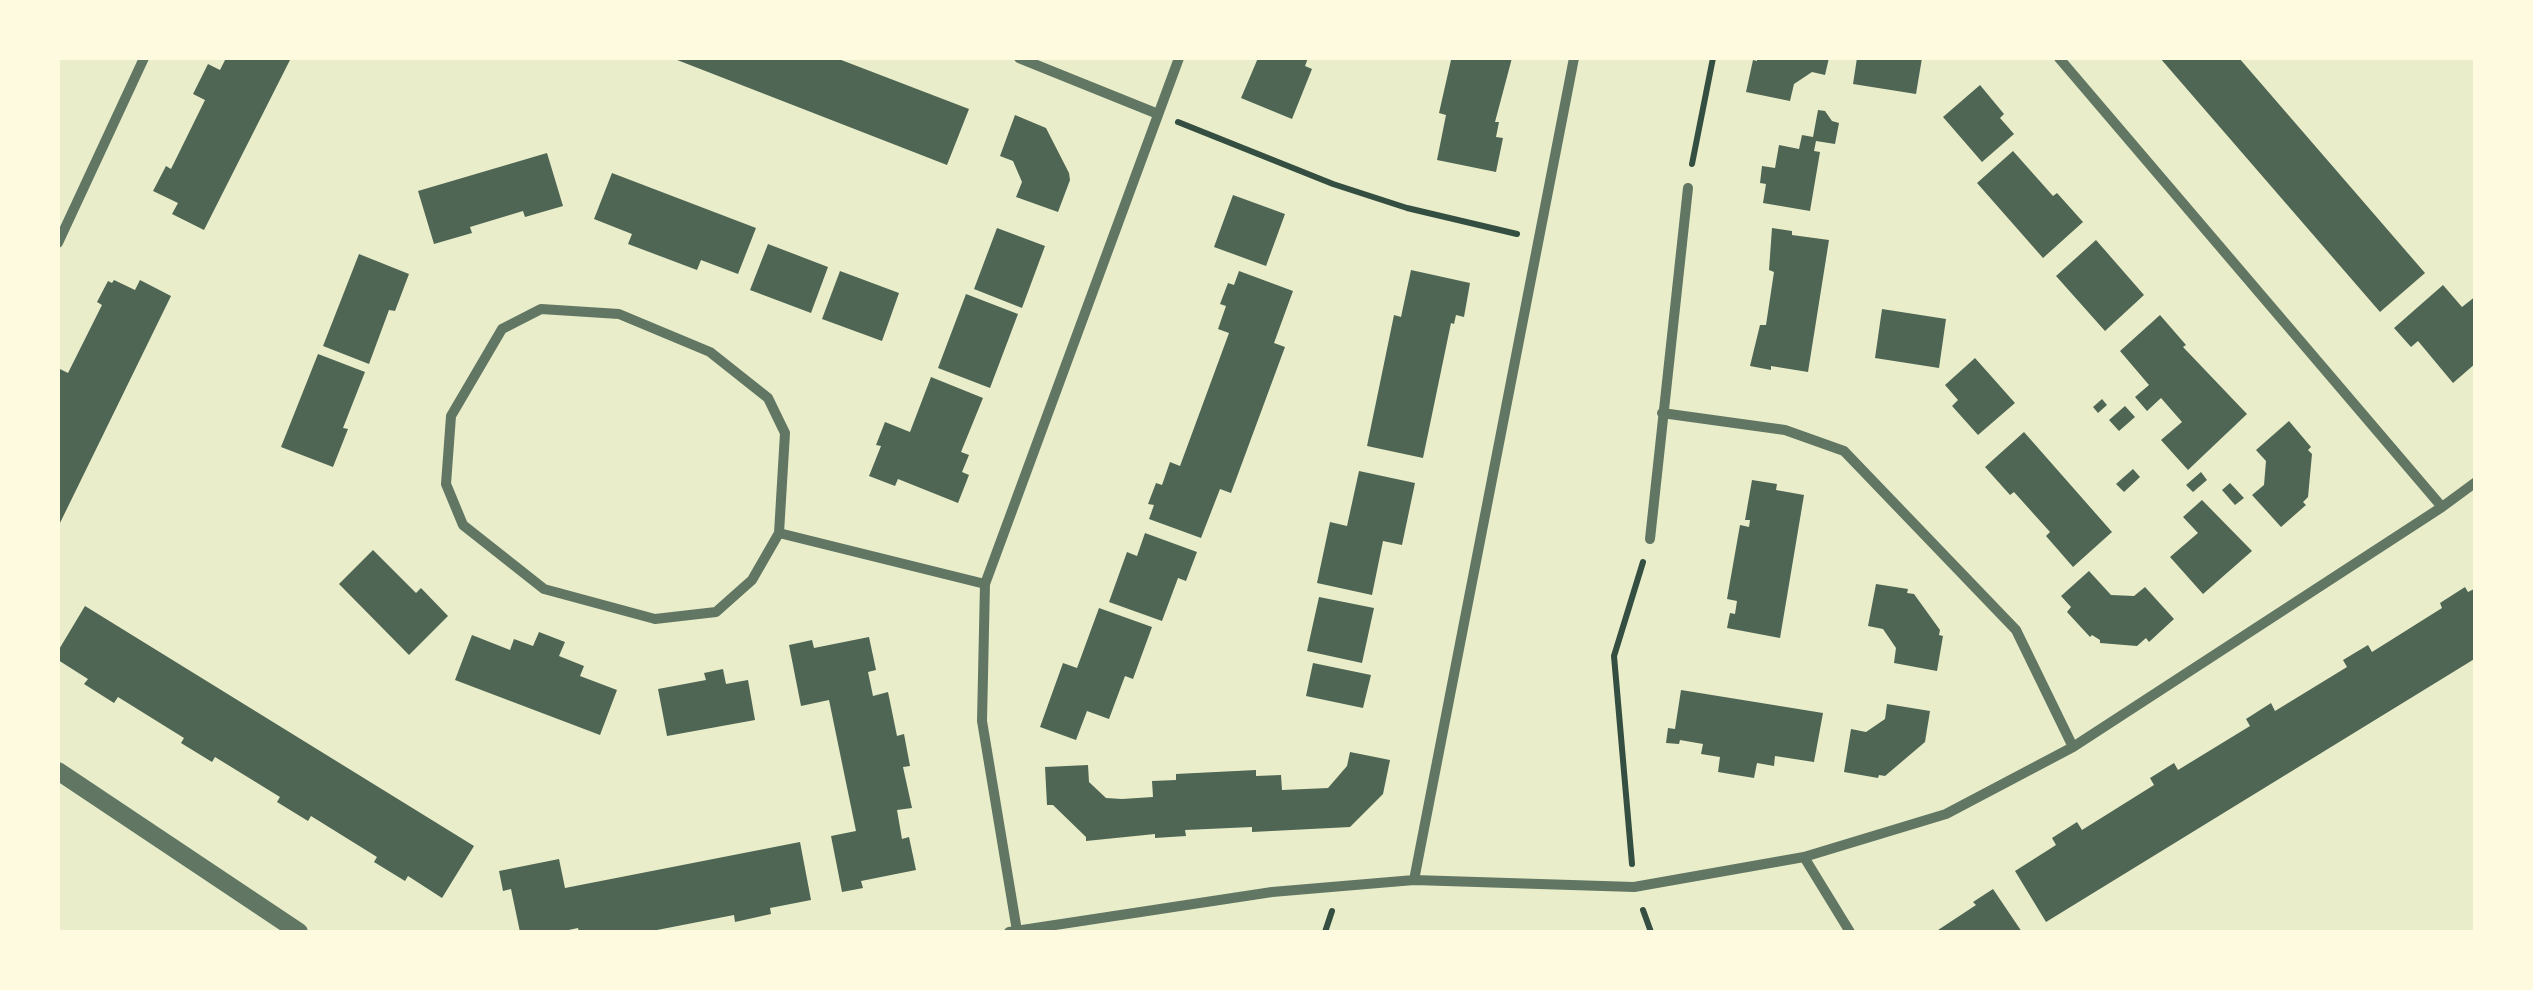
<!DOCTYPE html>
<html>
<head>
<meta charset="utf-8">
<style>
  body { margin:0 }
  #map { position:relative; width:2533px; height:990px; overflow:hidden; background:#e9edc9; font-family:Montserrat,sans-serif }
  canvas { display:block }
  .frame { position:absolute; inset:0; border:60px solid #fefae0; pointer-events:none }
</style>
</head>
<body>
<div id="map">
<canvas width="2533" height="990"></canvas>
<div class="frame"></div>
</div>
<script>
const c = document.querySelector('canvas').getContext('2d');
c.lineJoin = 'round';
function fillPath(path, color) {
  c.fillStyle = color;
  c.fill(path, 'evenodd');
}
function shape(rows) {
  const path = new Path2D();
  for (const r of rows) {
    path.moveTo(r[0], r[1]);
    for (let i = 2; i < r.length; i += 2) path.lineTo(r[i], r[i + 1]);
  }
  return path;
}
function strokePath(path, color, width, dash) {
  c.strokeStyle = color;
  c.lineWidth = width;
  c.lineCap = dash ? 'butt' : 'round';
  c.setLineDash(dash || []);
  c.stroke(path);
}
const building = shape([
  [226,58,291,58,204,230,172,214,178,203,153,191,166,166,171,169,205,100,193,94,208,64,220,70],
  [672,58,836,58,969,109,947,165],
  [1258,58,1308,58,1305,66,1312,69,1292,119,1241,98],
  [1454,58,1512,58,1495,122,1499,122,1496,137,1503,138,1496,172,1437,160,1446,115,1439,113,1451,60],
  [1757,58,1829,58,1825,75,1812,72,1794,84,1790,101,1746,92,1753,60,1757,61],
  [1857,58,1922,58,1916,94,1853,84],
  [2160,58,2239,58,2425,273,2380,312],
  [1980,85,2004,114,2000,118,2014,134,1982,162,1943,117],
  [1818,110,1825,111,1832,121,1839,123,1835,144,1816,141,1814,151,1820,152,1810,211,1763,203,1766,184,1760,183,1762,166,1775,168,1779,145,1799,149,1802,135,1813,137],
  [1015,115,1046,128,1069,173,1070,180,1058,212,1016,197,1022,182,1013,161,1000,156],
  [2013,151,2053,196,2057,193,2083,222,2043,258,1977,183],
  [547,153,563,206,525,217,523,211,470,227,472,233,434,244,418,191],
  [612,173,756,228,738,274,701,260,697,270,628,244,632,234,594,219],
  [1233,195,1285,214,1266,266,1214,247],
  [997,228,1045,246,1022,308,974,289],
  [1772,228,1792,231,1792,235,1829,240,1808,372,1771,366,1771,370,1750,366,1760,325,1766,325,1774,272,1769,270],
  [2096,240,2144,295,2105,331,2056,276],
  [768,244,828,267,811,313,750,290],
  [359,254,409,274,395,311,389,310,369,364,323,346],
  [1411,270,1470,283,1464,317,1456,315,1454,324,1451,323,1423,458,1367,446,1394,315,1401,317],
  [840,271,899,293,882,341,822,319],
  [1239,271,1293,291,1274,343,1285,347,1231,493,1220,489,1201,538,1149,519,1154,505,1148,504,1156,483,1162,485,1170,462,1180,466,1229,333,1218,329,1226,306,1220,304,1228,283,1234,285],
  [114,280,135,290,140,280,171,296,58,527,58,374,60,369,68,373,102,305,97,302,108,281,112,283],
  [2443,285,2462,307,2476,296,2476,363,2453,383,2418,341,2411,347,2394,328],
  [966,294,1018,314,990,388,938,368],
  [1882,309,1946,319,1939,368,1875,358],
  [2160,315,2186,345,2183,347,2247,414,2188,470,2161,440,2182,422,2161,398,2147,411,2135,397,2149,385,2120,351],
  [318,354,365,372,343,428,348,429,333,467,281,447],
  [1975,358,2015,403,1978,435,1952,406,1958,400,1945,385],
  [931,377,983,398,961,452,969,455,962,472,969,475,958,503,898,479,895,486,869,476,881,446,876,445,885,422,910,432],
  [2102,399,2107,405,2098,413,2093,407],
  [2125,406,2135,417,2119,431,2109,420],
  [2289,421,2311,447,2308,450,2312,454,2308,497,2303,502,2306,505,2281,527,2252,495,2264,485,2266,461,2256,450],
  [2024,432,2112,532,2073,567,2046,536,2050,532,2014,492,2010,495,1985,467],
  [2133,469,2140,477,2124,492,2116,484],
  [1359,471,1415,483,1402,545,1383,541,1372,595,1317,583,1330,522,1347,526],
  [2201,472,2207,480,2193,492,2186,485],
  [1752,480,1777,484,1776,490,1804,495,1780,638,1727,628,1730,613,1735,614,1737,601,1727,599,1740,525,1749,527,1750,520,1745,520],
  [2230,483,2244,498,2235,505,2222,490],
  [2202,500,2252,551,2203,594,2170,557,2198,533,2183,517],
  [1145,533,1197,552,1186,581,1178,578,1162,621,1109,602,1127,552,1137,556],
  [373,550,416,593,421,588,448,616,409,655,339,584],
  [2089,571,2111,595,2134,596,2145,587,2174,619,2149,642,2146,638,2137,646,2100,643,2100,640,2092,635,2090,637,2067,612,2071,607,2061,596],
  [1876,584,1908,589,1907,593,1914,594,1940,630,1939,635,1943,636,1937,671,1894,663,1896,648,1883,629,1868,626],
  [2465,587,2468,592,2476,588,2476,658,2046,922,2015,871,2056,845,2052,838,2077,822,2082,830,2154,785,2150,778,2174,763,2178,770,2250,726,2246,719,2271,703,2275,711,2347,667,2343,660,2368,645,2372,652,2442,608,2440,603],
  [1319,597,1374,608,1362,663,1307,651],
  [85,606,474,846,442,898,408,876,405,881,374,862,377,857,311,816,308,821,277,802,280,797,215,757,212,762,181,743,184,738,118,697,114,703,84,684,88,679,58,660,58,651],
  [1099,608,1152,627,1133,679,1125,676,1109,719,1087,711,1076,740,1040,727,1063,663,1077,668],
  [539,632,565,642,559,656,584,666,580,676,617,690,600,735,455,680,472,635,510,650,514,639,533,646],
  [869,637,876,670,868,672,873,696,888,692,897,736,904,734,910,766,903,767,912,808,897,810,902,839,909,837,916,870,861,881,863,888,842,892,831,836,856,831,829,700,801,706,789,645,812,640,814,648],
  [1313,663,1371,675,1363,708,1306,696],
  [723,669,726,684,748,680,755,720,667,736,658,689,706,680,704,673],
  [1681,690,1823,713,1814,762,1775,756,1774,766,1757,763,1754,778,1718,772,1720,757,1701,754,1703,744,1680,740,1679,744,1666,743,1668,728,1675,729],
  [1887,704,1930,711,1925,742,1885,776,1879,775,1878,778,1844,772,1851,729,1866,732,1885,719],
  [1350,752,1390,760,1383,794,1350,827,1252,832,1252,827,1185,830,1186,836,1155,838,1155,834,1086,841,1086,837,1053,805,1047,805,1045,767,1088,765,1089,782,1106,798,1122,799,1153,797,1152,781,1176,780,1176,774,1256,770,1256,776,1281,775,1282,790,1328,788,1347,766],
  [800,842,811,900,770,908,771,914,735,922,734,915,657,930,657,932,579,932,578,928,559,932,520,932,511,889,503,891,499,871,559,859,565,888],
  [1993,889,2022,932,1935,932,1976,905,1973,902]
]);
const path = shape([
  [1178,122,1333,184,1407,208,1517,234],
  [1692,164,1713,58],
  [1632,864,1614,656,1643,562],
  [1643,910,1651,932],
  [1325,932,1332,911]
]);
const minor = shape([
  [1019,58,1158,114],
  [2059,58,2442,507],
  [58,243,144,58],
  [1662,413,1785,430,1844,451,2016,630,2073,747],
  [779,533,752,580,716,612,655,619,544,589,463,525,446,484,451,416,502,329,541,309,619,314,710,352,768,398,785,433,779,533,985,584],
  [1650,539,1688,188],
  [1804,857,1850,932],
  [1414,880,1574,58],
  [1017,931,982,721,985,584,1179,58],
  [1009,932,1272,892,1414,880,1634,887,1804,857,1946,814,2073,747,2442,507,2476,482]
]);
const tertiary = shape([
  [58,771,299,932]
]);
fillPath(building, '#4f6655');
strokePath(path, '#344e41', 6);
strokePath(minor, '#617663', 10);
strokePath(tertiary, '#617663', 18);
</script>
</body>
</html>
